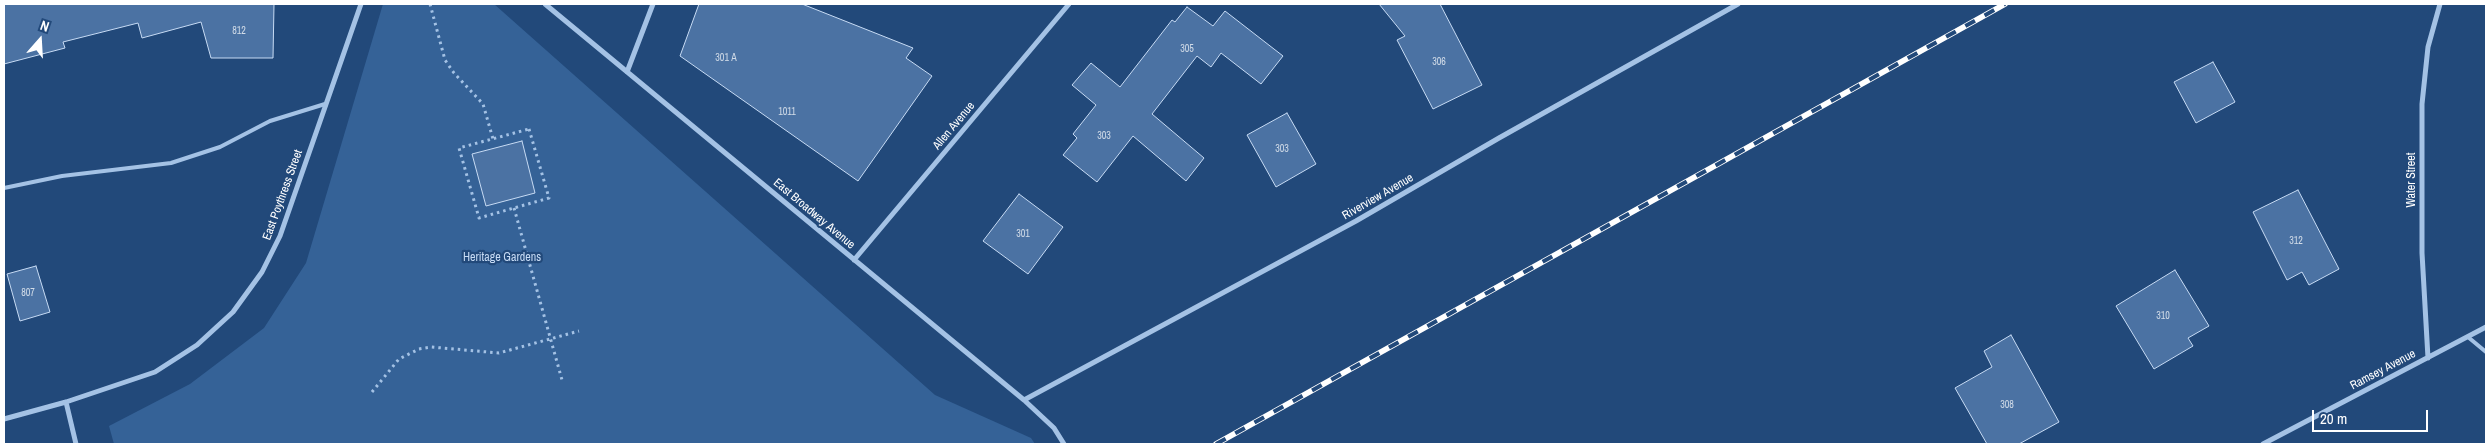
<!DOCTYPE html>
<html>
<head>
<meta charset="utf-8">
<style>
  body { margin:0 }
  #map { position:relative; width:2490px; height:448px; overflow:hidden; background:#22497a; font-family:"Archivo Narrow",sans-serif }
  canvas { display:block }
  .frame { position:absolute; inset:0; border:5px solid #fff; pointer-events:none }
  .north { position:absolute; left:15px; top:15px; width:50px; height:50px; -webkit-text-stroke:4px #22497a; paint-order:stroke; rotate:19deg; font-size:14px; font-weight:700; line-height:20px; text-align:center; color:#fff }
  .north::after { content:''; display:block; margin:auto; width:18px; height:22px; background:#fff; clip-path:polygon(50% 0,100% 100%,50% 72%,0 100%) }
  .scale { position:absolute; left:2312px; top:410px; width:116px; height:22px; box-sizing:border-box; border:2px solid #fff; border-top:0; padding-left:6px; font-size:15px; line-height:18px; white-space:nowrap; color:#fff; -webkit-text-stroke:4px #22497a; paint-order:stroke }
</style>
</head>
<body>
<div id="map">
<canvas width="2490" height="448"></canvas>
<div class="frame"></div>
<div class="north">N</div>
<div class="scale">20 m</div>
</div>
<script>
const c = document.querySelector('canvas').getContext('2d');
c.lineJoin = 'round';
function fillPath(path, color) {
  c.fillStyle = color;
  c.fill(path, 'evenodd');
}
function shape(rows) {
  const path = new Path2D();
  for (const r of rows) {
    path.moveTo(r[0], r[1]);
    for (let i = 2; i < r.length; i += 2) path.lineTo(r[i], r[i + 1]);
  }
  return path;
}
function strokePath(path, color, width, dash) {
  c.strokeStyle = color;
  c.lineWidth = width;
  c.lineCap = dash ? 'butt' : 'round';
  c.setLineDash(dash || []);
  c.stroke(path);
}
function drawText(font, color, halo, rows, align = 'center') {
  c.font = font + ' "Archivo Narrow",sans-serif';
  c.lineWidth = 4.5;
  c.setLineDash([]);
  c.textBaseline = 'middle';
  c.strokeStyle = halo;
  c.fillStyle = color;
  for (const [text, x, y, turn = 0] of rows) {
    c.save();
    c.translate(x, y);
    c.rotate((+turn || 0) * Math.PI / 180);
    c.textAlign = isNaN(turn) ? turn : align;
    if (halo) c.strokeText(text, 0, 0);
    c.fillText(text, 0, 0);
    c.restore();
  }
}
const green = shape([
  [383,4,494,4,935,395,1031,438,1035,444,114,444,109,426,190,384,264,328,306,263]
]);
const building = shape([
  [4,4,274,4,273,58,211,58,201,22,142,38,138,23,63,42,65,48,4,64,4,4],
  [699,4,802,4,913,48,906,58,932,76,858,181,680,56,699,4],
  [1379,4,1440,4,1482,85,1433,109,1397,40,1405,36,1379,4],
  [1187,7,1213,26,1225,11,1283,56,1261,84,1221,53,1211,67,1197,56,1152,114,1204,158,1186,181,1133,136,1097,182,1063,155,1077,138,1073,134,1096,105,1072,85,1091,63,1120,87,1172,20,1175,22,1187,7],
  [2213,62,2235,102,2196,123,2174,82,2213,62],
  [1287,113,1316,164,1276,187,1247,135,1287,113],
  [522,141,535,193,486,206,472,154,522,141],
  [2298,190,2339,269,2309,285,2302,272,2287,280,2253,212,2298,190],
  [1019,194,1063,227,1028,274,983,241,1019,194],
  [36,266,50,312,20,321,7,274,36,266],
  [2175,270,2209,326,2188,338,2193,346,2154,369,2116,306,2175,270],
  [2011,335,2059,422,2019,444,1987,444,1955,388,1992,367,1984,351,2011,335]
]);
const path = shape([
  [430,4,445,60,454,73,483,104,493,139],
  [529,129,549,198,479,218,459,148,529,129],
  [514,208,562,380],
  [372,392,399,359,419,349,431,347,499,353,579,331]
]);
const lane = shape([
  [4,188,62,176,171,163,220,147,270,121,325,104],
  [2468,337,2486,352]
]);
const street = shape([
  [545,4,1024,400,1054,428,1064,444],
  [627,72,653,4],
  [854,260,1069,4],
  [2428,358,2422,253,2422,104,2428,47,2440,4],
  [1024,400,1356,221,1499,138,1738,4],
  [66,402,76,444],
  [4,419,66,402,155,372,197,345,233,312,262,272,280,236,361,4],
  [2263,444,2486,327]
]);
const rail = shape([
  [1216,444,2005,4]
]);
const numberNames = [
  ["812",239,31],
  ["305",1187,49],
  ["301 A",726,58],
  ["306",1439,62],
  ["1011",787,112],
  ["303",1104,136],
  ["303",1282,149],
  ["301",1023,234],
  ["312",2296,241],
  ["807",28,293],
  ["310",2163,316],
  ["308",2007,405]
];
const streetNames = [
  ["Allen Avenue",954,126,-50],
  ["Water Street",2412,180,-90],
  ["East Poythress Street",283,195,-70],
  ["Riverview Avenue",1378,197,-30],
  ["East Broadway Avenue",814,214,40],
  ["Ramsey Avenue",2383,370,-28]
];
const parkNames = [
  ["Heritage Gardens",502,258]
];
fillPath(green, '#356297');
fillPath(building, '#4b72a3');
strokePath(building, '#c7dbf4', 1);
strokePath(path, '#a4c2e5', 3, [2.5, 4]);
strokePath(lane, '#a4c2e5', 4);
strokePath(street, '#a4c2e5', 5);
strokePath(rail, '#fff', 5.5);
strokePath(rail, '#22497a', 4, [11]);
drawText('10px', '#d2dce8', null, numberNames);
drawText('12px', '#fff', '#22497a', streetNames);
drawText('12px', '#c7dbf4', '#22497a', parkNames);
</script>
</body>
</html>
